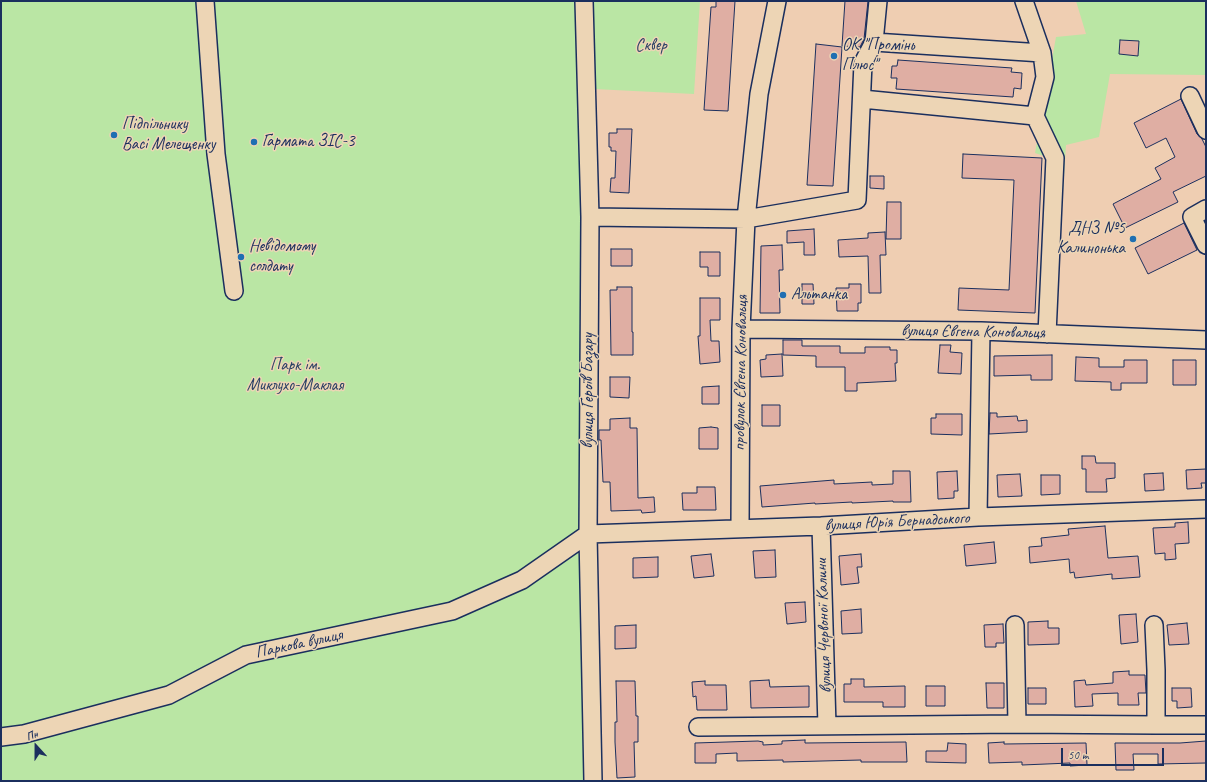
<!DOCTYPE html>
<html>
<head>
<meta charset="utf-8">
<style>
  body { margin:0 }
  #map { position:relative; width:1207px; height:782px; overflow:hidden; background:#efceb2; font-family:Caveat,sans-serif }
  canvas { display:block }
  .frame { position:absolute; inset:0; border:2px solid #1b2f5e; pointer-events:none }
  .north { position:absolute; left:16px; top:726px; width:40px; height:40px; -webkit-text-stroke:3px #edd5b5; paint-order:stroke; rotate:339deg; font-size:11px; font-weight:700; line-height:16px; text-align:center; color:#1b2f5e }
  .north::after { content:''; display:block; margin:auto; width:14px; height:18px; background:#1b2f5e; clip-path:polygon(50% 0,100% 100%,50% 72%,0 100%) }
  .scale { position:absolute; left:1061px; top:748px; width:103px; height:18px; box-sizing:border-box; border:2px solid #1b2f5e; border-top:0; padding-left:5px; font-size:12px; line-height:14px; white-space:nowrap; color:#1b2f5e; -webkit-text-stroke:3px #edd5b5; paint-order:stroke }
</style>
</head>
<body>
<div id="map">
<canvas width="1207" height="782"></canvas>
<div class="frame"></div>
<div class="north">Пн</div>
<div class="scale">50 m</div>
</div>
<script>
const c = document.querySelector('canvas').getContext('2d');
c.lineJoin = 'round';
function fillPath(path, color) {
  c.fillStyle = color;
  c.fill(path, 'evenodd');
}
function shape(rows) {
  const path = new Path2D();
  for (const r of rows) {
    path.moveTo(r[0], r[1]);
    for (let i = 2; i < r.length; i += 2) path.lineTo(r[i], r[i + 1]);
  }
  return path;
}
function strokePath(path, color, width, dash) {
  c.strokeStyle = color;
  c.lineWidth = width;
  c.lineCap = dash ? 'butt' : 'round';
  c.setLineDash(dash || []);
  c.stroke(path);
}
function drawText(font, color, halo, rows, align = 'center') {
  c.font = font + ' Caveat,sans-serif';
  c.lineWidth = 3;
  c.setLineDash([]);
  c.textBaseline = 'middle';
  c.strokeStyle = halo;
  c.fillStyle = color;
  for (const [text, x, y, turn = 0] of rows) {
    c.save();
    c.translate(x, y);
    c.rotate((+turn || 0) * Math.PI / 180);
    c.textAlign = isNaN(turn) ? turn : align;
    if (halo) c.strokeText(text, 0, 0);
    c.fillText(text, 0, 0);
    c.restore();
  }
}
const green = shape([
  [1,1,583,1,593,781,1,781],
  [590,1,700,1,694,94,594,89],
  [1076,1,1206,1,1206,75,1110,74,1099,137,1066,145,1055,320,1040,318,1047,157,1035,153,1056,37,1086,34]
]);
const building = shape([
  [716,1,735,1,728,111,704,110,711,7,716,7,716,1],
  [845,1,868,1,864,39,860,47,842,46,845,1],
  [1120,40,1139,41,1138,56,1119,54,1120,40],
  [816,44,842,47,833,186,807,185,816,44],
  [898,60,1012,68,1011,72,1022,73,1021,89,1014,88,1013,97,896,89,897,78,891,78,892,66,897,66,898,60],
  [1181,99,1197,134,1202,139,1206,147,1206,176,1173,192,1178,202,1125,228,1113,204,1161,179,1155,168,1175,157,1166,138,1146,148,1134,123,1181,99],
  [617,129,632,129,629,193,610,192,611,178,615,178,616,151,611,151,611,147,609,147,609,133,617,133,617,129],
  [963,154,1042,158,1035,313,958,310,959,288,1009,290,1014,180,962,178,963,154],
  [870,176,884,176,884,189,870,188,870,176],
  [887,202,901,202,901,239,886,239,887,202],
  [1184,223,1197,250,1148,274,1135,248,1184,223],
  [814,229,815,255,804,255,804,242,787,243,787,231,814,229],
  [885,232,886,255,880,255,881,293,869,293,868,256,839,257,838,240,868,238,868,233,885,232],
  [782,245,783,270,779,270,780,313,760,313,761,246,782,245],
  [611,249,632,249,632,266,611,266,611,249],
  [700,252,720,252,720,276,708,276,708,267,700,267,700,252],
  [802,284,813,284,814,304,802,304,802,284],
  [849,284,861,284,861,303,858,303,858,311,837,311,836,288,849,288,849,284],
  [617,287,632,287,632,332,633,332,633,355,611,355,610,290,617,290,617,287],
  [700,298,720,298,720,320,710,320,711,341,719,341,720,362,700,364,698,336,700,336,700,298],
  [783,340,802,340,802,346,840,346,840,353,865,353,865,347,890,347,890,350,897,350,897,363,895,363,896,381,857,383,857,391,845,391,845,367,816,367,816,356,783,355,783,340],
  [940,345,951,345,950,352,962,353,961,374,938,373,940,345],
  [782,354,783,376,761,377,760,360,766,359,766,355,782,354],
  [1052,355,1052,380,1031,380,1031,375,994,376,994,356,1052,355],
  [1076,357,1099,358,1099,367,1124,367,1124,360,1147,360,1147,383,1121,383,1121,390,1111,390,1111,382,1075,381,1076,357],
  [1173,360,1196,360,1196,385,1173,385,1173,360],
  [610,377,630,377,629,398,610,397,610,377],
  [719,386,719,404,702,404,702,387,719,386],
  [762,405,780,405,780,426,762,426,762,405],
  [990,413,997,413,997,417,1017,416,1018,421,1027,420,1027,432,989,434,990,413],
  [936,414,962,414,962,435,931,434,931,418,936,418,936,414],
  [630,418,630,428,637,428,638,498,654,497,655,512,642,513,641,510,611,511,610,482,603,482,601,440,599,440,599,430,610,430,610,419,630,418],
  [711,427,718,428,718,449,699,449,699,428,711,427],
  [1082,456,1095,456,1096,463,1115,463,1115,478,1106,479,1107,492,1086,492,1086,469,1082,469,1082,456],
  [1206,469,1206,483,1201,483,1202,488,1187,489,1186,470,1206,469],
  [893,471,910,471,911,502,893,502,893,501,852,503,852,502,815,504,815,503,762,507,760,486,834,480,834,484,872,482,872,485,893,484,893,471],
  [957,471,958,491,954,491,954,498,938,499,937,472,957,471],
  [1163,473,1164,490,1145,491,1144,474,1163,473],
  [1020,474,1022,496,998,497,997,475,1020,474],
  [1041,475,1060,475,1060,494,1041,495,1041,475],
  [697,487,715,487,716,510,683,510,682,493,697,493,697,487],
  [1188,522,1189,543,1175,544,1176,559,1165,560,1165,553,1155,554,1153,528,1175,527,1175,523,1188,522],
  [1105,526,1108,558,1138,556,1140,577,1112,579,1112,574,1075,578,1074,572,1070,573,1069,559,1030,563,1029,547,1042,546,1041,538,1069,535,1068,529,1105,526],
  [994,542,996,563,966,566,964,545,994,542],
  [775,550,776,577,755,578,753,551,775,550],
  [711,554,714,576,694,578,691,556,711,554],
  [861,554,862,567,857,567,859,583,841,585,839,556,861,554],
  [658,557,658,577,633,578,633,558,658,557],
  [805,602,806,622,787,624,785,603,805,602],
  [861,609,862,633,842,634,841,611,861,609],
  [1136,614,1138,642,1121,644,1119,615,1136,614],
  [1048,621,1048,628,1059,628,1059,644,1028,645,1028,622,1048,621],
  [1187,623,1189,644,1169,645,1167,625,1187,623],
  [1003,624,1004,643,996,643,996,647,985,647,984,625,1003,624],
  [636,625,636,648,615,649,615,626,636,625],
  [1129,671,1129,675,1145,675,1146,693,1138,693,1139,705,1118,705,1118,693,1092,694,1093,706,1075,707,1074,681,1085,680,1086,685,1113,683,1113,672,1129,671],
  [851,679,864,679,864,687,905,686,905,707,883,707,883,702,844,702,844,684,851,684,851,679],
  [769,680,770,687,809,686,809,707,751,708,750,681,769,680],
  [616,681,635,681,636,716,638,716,638,742,634,742,635,777,617,778,615,742,615,722,617,722,616,681],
  [705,681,705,685,726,685,727,710,697,710,696,696,693,697,692,682,705,681],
  [986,683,1004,683,1004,708,987,708,986,683],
  [926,686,945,686,945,706,926,706,926,686],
  [1028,688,1046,688,1046,704,1028,704,1028,688],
  [1172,688,1191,688,1192,707,1177,708,1177,701,1172,701,1172,688],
  [805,740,805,743,906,742,907,762,861,762,861,760,783,762,783,760,737,761,737,753,716,754,716,763,695,763,695,743,758,741,763,742,763,745,782,744,782,741,805,740],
  [1206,741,1206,763,1158,764,1158,754,1133,754,1134,770,1116,770,1115,743,1180,743,1206,741],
  [1004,742,1004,744,1086,743,1087,765,1070,766,1070,763,1022,765,1022,762,989,763,988,743,1004,742],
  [948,743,966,744,966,763,926,762,926,751,947,751,948,743]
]);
const minor = shape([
  [205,1,216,154,234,291],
  [584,1,590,217,588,534,593,781],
  [1024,1,1042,53,1045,77,1035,116],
  [874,42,1042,53],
  [1190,96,1206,130],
  [862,99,1035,116,1055,158,1047,334],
  [1206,209,1192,217,1206,245],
  [590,217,746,219,857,200,863,63,874,42,878,1],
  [741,329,981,331,1206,340],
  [978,517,981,331],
  [821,526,827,726],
  [740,528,741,329,746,219,759,94,777,1],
  [1015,625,1017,724,1156,725],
  [1154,625,1156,670,1156,725,1206,725],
  [698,727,1017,724],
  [1,737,24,734,169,695,246,655,452,611,522,580,588,534,821,526,978,517,1206,509]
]);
const markers = [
  [834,56,4,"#1f6fb2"],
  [114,135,4,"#1f6fb2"],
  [254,142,4,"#1f6fb2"],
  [1133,239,4,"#1f6fb2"],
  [241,257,4,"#1f6fb2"],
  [783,295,4,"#1f6fb2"]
];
const parkNames = [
  ["Сквер",651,46],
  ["Парк ім.",295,366],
  ["Миклухо-Маклая",295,386]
];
const poiNames = [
  ["ОК \"Промінь",842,46],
  ["Плюс\"",842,66],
  ["Підпільнику",122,125],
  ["Васі Мелещенку",122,145],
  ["Гармата ЗІС-3",262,142],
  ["ДНЗ №5",1125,229,"right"],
  ["Калинонька",1125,249,"right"],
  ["Невідомому",249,247],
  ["солдату",249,267],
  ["Альтанка",791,295]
];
const streetNames = [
  ["вулиця Євгена Коновальця",973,332,1],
  ["провулок Євгена Коновальця",741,373,-89],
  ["вулиця Героїв Базару",589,391,-90],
  ["вулиця Юрія Бернадського",897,522,-3],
  ["вулиця Червоної Калини",824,626,-92],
  ["Паркова вулиця",299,644,-12]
];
fillPath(green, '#bae6a4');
fillPath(building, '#dfaea3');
strokePath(building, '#1b2f5e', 1);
strokePath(minor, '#1b2f5e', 20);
strokePath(minor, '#edd5b5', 17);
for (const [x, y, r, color] of markers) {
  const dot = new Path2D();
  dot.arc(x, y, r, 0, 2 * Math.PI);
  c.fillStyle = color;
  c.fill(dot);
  strokePath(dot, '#edd5b5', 1.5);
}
drawText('17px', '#2b4165', '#edd5b5', parkNames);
drawText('17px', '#1b2f5e', '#edd5b5', poiNames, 'left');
drawText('17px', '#1b2f5e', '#edd5b5', streetNames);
</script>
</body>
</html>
